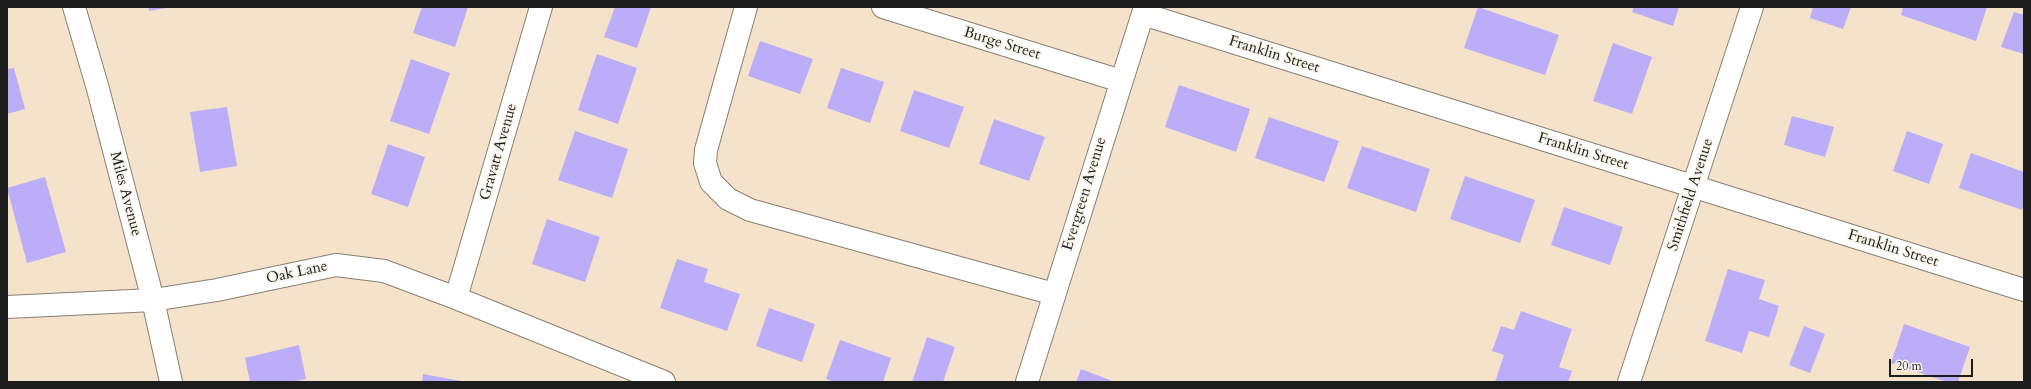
<!DOCTYPE html>
<html>
<head>
<meta charset="utf-8">
<style>
  body { margin:0 }
  #map { position:relative; width:2031px; height:389px; overflow:hidden; background:#f4e3ca; font-family:Cardo,serif }
  canvas { display:block }
  .frame { position:absolute; inset:0; border:8px solid #1c1c1c; pointer-events:none }
  .scale { position:absolute; left:1889px; top:359px; width:84px; height:18px; box-sizing:border-box; border:2px solid #1c1c1c; border-top:0; padding-left:5px; font-size:12px; line-height:14px; white-space:nowrap; color:#1c1c1c; -webkit-text-stroke:3px #f7f3e8; paint-order:stroke }
</style>
</head>
<body>
<div id="map">
<canvas width="2031" height="389"></canvas>
<div class="frame"></div>
<div class="scale">20 m</div>
</div>
<script>
const c = document.querySelector('canvas').getContext('2d');
c.lineJoin = 'round';
function fillPath(path, color) {
  c.fillStyle = color;
  c.fill(path, 'evenodd');
}
function shape(rows) {
  const path = new Path2D();
  for (const r of rows) {
    path.moveTo(r[0], r[1]);
    for (let i = 2; i < r.length; i += 2) path.lineTo(r[i], r[i + 1]);
  }
  return path;
}
function strokePath(path, color, width, dash) {
  c.strokeStyle = color;
  c.lineWidth = width;
  c.lineCap = dash ? 'butt' : 'round';
  c.setLineDash(dash || []);
  c.stroke(path);
}
function drawText(font, color, halo, rows, align = 'center') {
  c.font = font + ' Cardo,serif';
  c.lineWidth = 3;
  c.setLineDash([]);
  c.textBaseline = 'middle';
  c.strokeStyle = halo;
  c.fillStyle = color;
  for (const [text, x, y, turn = 0] of rows) {
    c.save();
    c.translate(x, y);
    c.rotate((+turn || 0) * Math.PI / 180);
    c.textAlign = isNaN(turn) ? turn : align;
    if (halo) c.strokeText(text, 0, 0);
    c.fillText(text, 0, 0);
    c.restore();
  }
}
const building = shape([
  [148,7,166,7,166,8,149,11],
  [422,7,468,7,455,47,413,33],
  [615,7,651,7,637,48,604,37],
  [1478,7,1559,35,1545,75,1464,48],
  [1634,7,1679,7,1673,26,1632,12],
  [1813,7,1851,7,1843,29,1810,18],
  [1903,7,1987,7,1976,41,1901,15],
  [2014,12,2024,15,2024,54,2001,47],
  [760,41,813,59,800,94,748,76],
  [1613,43,1652,57,1632,114,1593,101],
  [597,54,637,68,618,124,578,110],
  [411,59,450,73,429,134,390,121],
  [14,68,25,109,7,114,7,69],
  [841,68,884,82,870,123,827,108],
  [1179,85,1250,109,1236,152,1165,127],
  [914,90,964,107,949,148,900,131],
  [227,107,237,166,200,172,190,112],
  [1792,116,1834,127,1825,157,1784,145],
  [1269,117,1339,141,1324,182,1255,158],
  [994,119,1045,137,1029,181,979,164],
  [575,131,628,149,612,198,558,180],
  [1907,131,1943,144,1929,184,1893,171],
  [388,144,425,157,408,207,371,194],
  [1362,146,1430,169,1416,212,1347,188],
  [1971,153,2024,172,2024,203,2022,210,1959,188],
  [1465,176,1535,200,1520,243,1450,219],
  [45,177,66,252,27,263,7,188],
  [1564,207,1623,227,1610,265,1551,245],
  [547,219,600,237,585,282,532,264],
  [677,259,708,269,704,282,740,294,727,331,660,308],
  [1728,269,1765,280,1759,299,1779,306,1769,337,1749,331,1742,353,1705,341],
  [769,308,815,324,802,362,756,346],
  [1521,311,1572,329,1559,367,1572,371,1568,382,1495,382,1504,355,1492,351,1501,326,1514,330],
  [1904,324,1970,347,1958,382,1947,382,1891,363],
  [1804,326,1825,334,1810,373,1789,365],
  [927,337,955,347,943,382,912,382],
  [840,340,891,358,883,382,835,382,826,379],
  [299,345,306,379,292,382,250,382,245,358],
  [1081,369,1115,382,1076,382],
  [423,374,461,381,461,382,422,382]
]);
const minor = shape([
  [74,7,98,89,153,300,171,382],
  [746,7,706,150,705,163,711,182,728,199,750,210,1054,294],
  [883,7,1121,81],
  [1143,14,2024,290],
  [456,298,541,7],
  [7,307,153,300,217,290,336,265,384,271,456,298,664,382],
  [1027,382,1145,7],
  [1629,382,1752,7]
]);
const streetNames = [
  ["Burge Street",1002,44,17],
  ["Franklin Street",1274,55,17],
  ["Gravatt Avenue",499,152,-74],
  ["Franklin Street",1583,152,17],
  ["Miles Avenue",125,194,75],
  ["Evergreen Avenue",1085,194,-73],
  ["Smithfield Avenue",1691,195,-72],
  ["Franklin Street",1893,249,17],
  ["Oak Lane",297,273,-12]
];
fillPath(building, '#bbadf7');
strokePath(minor, '#888073', 24);
strokePath(minor, '#fff', 22);
drawText('15px', '#1c1c1c', '#f7f3e8', streetNames);
</script>
</body>
</html>
